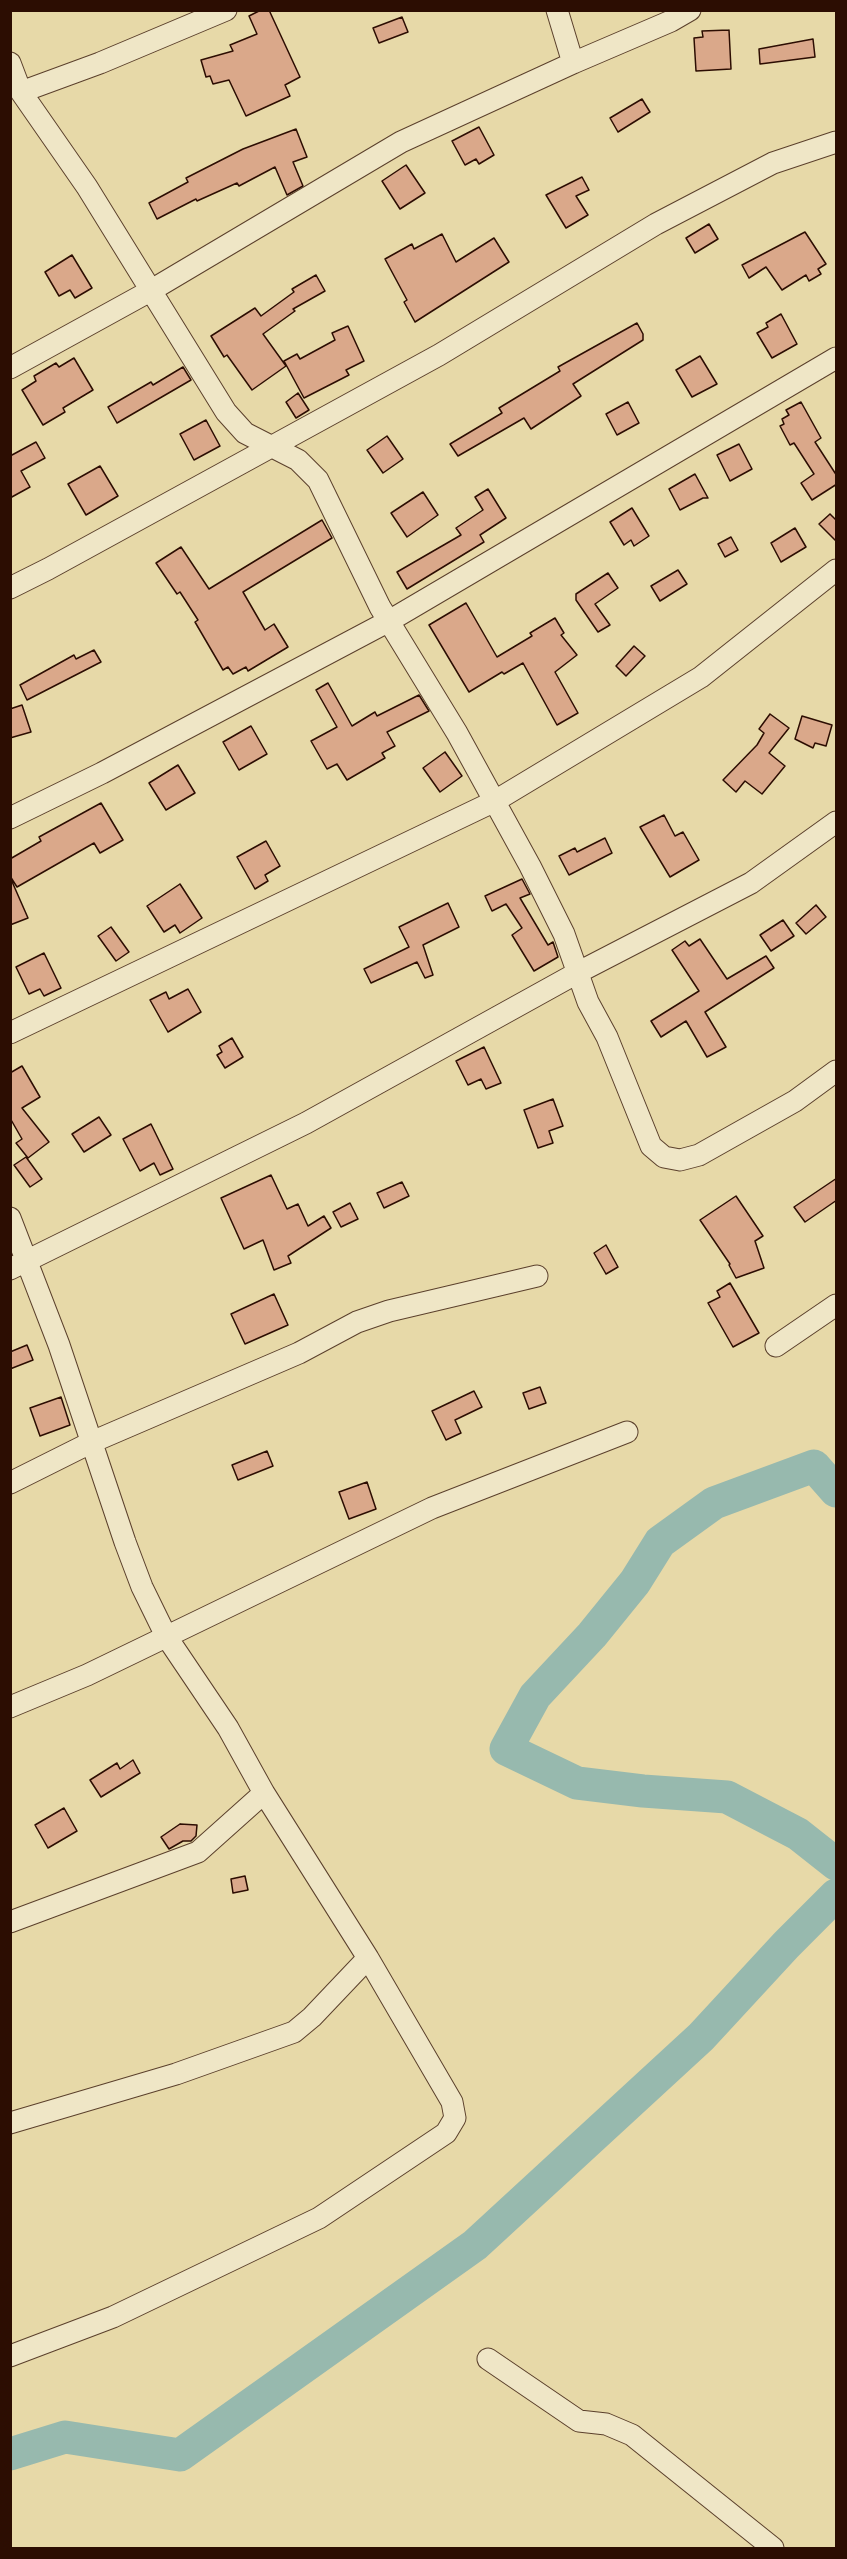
<!DOCTYPE html>
<html>
<head>
<meta charset="utf-8">
<style>
  body { margin:0 }
  #map { position:relative; width:847px; height:2559px; overflow:hidden; background:#e7d9a8; font-family:"IM FELL French Canon",serif }
  canvas { display:block }
  .frame { position:absolute; inset:0; border:12px solid #2c0d02; pointer-events:none }
</style>
</head>
<body>
<div id="map">
<canvas width="847" height="2559"></canvas>
<div class="frame"></div>
</div>
<script>
const c = document.querySelector('canvas').getContext('2d');
c.lineJoin = 'round';
function shape(rows) {
  const path = new Path2D();
  for (const r of rows) {
    path.moveTo(r[0], r[1]);
    for (let i = 2; i < r.length; i += 2) path.lineTo(r[i], r[i + 1]);
  }
  return path;
}
function strokePath(path, color, width, dash) {
  c.strokeStyle = color;
  c.lineWidth = width;
  c.lineCap = dash ? 'butt' : 'round';
  c.setLineDash(dash || []);
  c.stroke(path);
}
function fillPath(path, color) {
  c.fillStyle = color;
  c.fill(path, 'evenodd');
}
const river = shape([
  [836,1491,814,1466,714,1503,660,1542,635,1582,592,1635,535,1696,506,1749,577,1783,643,1791,727,1797,798,1834,836,1864],
  [10,2454,65,2437,180,2455,475,2245,701,2037,786,1945,836,1895]
]);
const building = shape([
  [261,10,269,10,300,77,285,85,290,96,246,116,229,80,213,84,210,76,206,77,201,60,233,51,230,45,257,34,249,16,261,10],
  [402,17,408,32,379,43,373,28,402,17],
  [729,30,731,69,696,71,694,38,703,37,702,31,729,30],
  [813,39,815,57,760,64,759,49,813,39],
  [642,99,650,112,618,132,610,118,642,99],
  [479,127,494,155,479,164,476,159,465,165,452,141,479,127],
  [296,129,307,157,293,162,303,186,287,195,275,167,239,186,237,183,197,201,196,199,157,219,149,203,188,182,186,178,243,149,296,129],
  [406,165,425,193,400,209,382,181,406,165],
  [582,177,589,190,576,196,588,215,566,228,546,195,582,177],
  [709,224,718,239,695,253,686,238,709,224],
  [805,232,826,264,818,269,821,274,809,281,806,275,782,290,766,267,749,278,742,265,805,232],
  [442,234,456,262,494,238,509,262,415,322,404,302,407,300,385,259,412,244,414,249,442,234],
  [72,255,92,288,75,298,70,290,59,296,45,272,72,255],
  [316,275,325,291,293,309,295,311,263,334,286,366,252,390,227,355,224,357,211,336,255,308,261,316,294,292,292,289,316,275],
  [781,314,797,344,772,358,757,333,768,327,766,323,781,314],
  [637,323,643,334,643,340,573,384,581,396,531,429,524,418,458,456,450,444,502,413,499,408,560,371,558,367,637,323],
  [348,326,364,361,346,370,349,375,304,398,284,361,297,354,300,359,335,340,332,333,348,326],
  [700,356,717,384,692,397,676,370,700,356],
  [74,358,93,390,63,408,65,412,43,425,22,390,36,381,34,376,56,363,59,367,74,358],
  [183,367,191,380,117,423,108,407,151,382,153,385,183,367],
  [298,393,309,410,296,418,286,402,298,393],
  [628,402,639,423,617,435,606,414,628,402],
  [801,402,821,438,815,442,837,476,837,484,812,500,801,483,814,474,794,443,790,445,780,426,784,424,782,419,789,415,786,410,801,402],
  [206,420,220,446,194,460,180,434,206,420],
  [387,436,403,459,383,473,367,450,387,436],
  [36,442,45,458,21,471,30,487,10,498,10,452,12,455,36,442],
  [739,444,752,469,730,481,717,455,739,444],
  [100,466,118,496,86,515,68,484,100,466],
  [695,474,708,498,703,498,680,510,669,489,695,474],
  [488,489,506,518,480,535,484,542,407,589,397,572,461,535,456,528,483,510,475,497,488,489],
  [423,492,438,515,407,537,391,513,423,492],
  [632,508,649,536,634,546,631,540,624,545,610,522,632,508],
  [830,514,837,521,837,542,819,524,830,514],
  [322,520,332,538,243,592,265,630,274,624,288,647,248,671,246,667,233,674,228,667,223,670,195,622,198,620,180,592,177,594,156,563,181,547,209,589,322,520],
  [795,528,806,547,781,562,771,543,795,528],
  [731,537,738,550,725,557,718,544,731,537],
  [678,570,687,584,660,601,651,586,678,570],
  [608,573,618,588,595,604,610,625,598,632,576,600,576,594,608,573],
  [466,603,497,657,532,636,530,633,555,618,564,633,561,635,577,655,555,672,578,713,557,725,523,663,504,674,502,672,469,692,429,625,466,603],
  [634,646,645,656,626,676,616,666,634,646],
  [94,650,101,662,27,700,20,685,74,655,76,659,94,650],
  [328,683,352,726,375,712,377,716,419,695,429,711,387,732,395,746,382,753,385,758,347,780,337,764,327,769,311,741,337,727,316,690,328,683],
  [22,705,31,732,10,738,10,709,22,705],
  [770,714,789,728,769,753,785,766,762,794,745,781,736,792,723,780,757,745,764,733,759,729,770,714],
  [802,716,832,725,826,746,815,743,813,748,795,739,802,716],
  [251,726,267,754,239,770,223,742,251,726],
  [445,752,462,776,440,792,423,768,445,752],
  [178,765,195,793,166,810,149,783,178,765],
  [101,803,123,840,100,853,94,843,17,887,10,876,10,859,41,841,39,837,101,803],
  [664,815,675,836,683,832,699,860,670,877,640,827,664,815],
  [605,838,612,853,569,875,559,856,575,848,577,852,605,838],
  [266,841,280,866,265,875,268,881,255,889,237,857,266,841],
  [10,877,28,918,10,925,10,877],
  [522,879,530,894,520,898,548,945,553,942,558,957,534,971,512,935,522,928,506,904,492,911,485,896,522,879],
  [180,884,202,918,180,933,175,925,164,932,147,906,180,884],
  [448,903,459,927,423,945,433,975,425,978,417,962,371,983,364,969,409,947,399,927,448,903],
  [816,905,826,917,806,934,796,923,816,905],
  [783,920,794,936,771,951,760,935,783,920],
  [111,927,129,952,116,961,98,936,111,927],
  [700,939,727,979,766,956,774,968,705,1012,726,1047,707,1057,686,1021,661,1037,651,1021,699,991,672,950,685,941,689,946,700,939],
  [44,953,61,988,44,996,40,989,29,994,16,967,44,953],
  [188,989,201,1012,168,1032,150,1000,166,992,169,999,188,989],
  [232,1038,243,1057,225,1068,217,1055,222,1052,219,1046,232,1038],
  [484,1047,501,1083,486,1089,481,1079,468,1085,456,1061,484,1047],
  [22,1066,40,1097,22,1108,49,1142,28,1158,16,1143,22,1139,10,1118,10,1073,22,1066],
  [553,1099,563,1126,549,1131,553,1143,538,1148,524,1110,553,1099],
  [99,1117,111,1135,84,1152,72,1134,99,1117],
  [151,1124,173,1169,160,1175,154,1163,140,1171,123,1139,151,1124],
  [26,1157,42,1179,30,1187,14,1165,26,1157],
  [271,1175,287,1209,298,1204,308,1226,324,1216,331,1228,288,1256,291,1263,274,1270,263,1240,244,1249,221,1198,271,1175],
  [837,1178,837,1200,805,1222,794,1207,837,1178],
  [402,1182,409,1196,384,1208,377,1193,402,1182],
  [736,1196,763,1236,755,1241,764,1268,736,1278,729,1265,730,1264,700,1220,736,1196],
  [350,1203,358,1219,341,1227,333,1212,350,1203],
  [606,1245,618,1267,606,1274,594,1253,606,1245],
  [730,1283,759,1333,733,1347,708,1303,720,1297,717,1291,730,1283],
  [274,1294,288,1325,245,1344,231,1314,274,1294],
  [27,1345,33,1360,10,1369,10,1352,27,1345],
  [540,1387,546,1403,529,1409,523,1393,540,1387],
  [474,1391,482,1407,455,1420,461,1433,446,1440,432,1411,474,1391],
  [61,1397,70,1425,40,1436,30,1408,61,1397],
  [267,1451,273,1466,238,1480,232,1465,267,1451],
  [367,1482,376,1509,349,1519,339,1492,367,1482],
  [133,1760,140,1773,101,1797,90,1780,117,1763,120,1769,133,1760],
  [64,1808,77,1831,48,1848,35,1825,64,1808],
  [180,1824,197,1825,196,1836,191,1841,183,1841,169,1849,161,1837,180,1824],
  [245,1876,248,1890,233,1893,231,1879,245,1876]
]);
const minor = shape([
  [557,10,573,63],
  [10,63,21,92,87,187,226,412,245,433,298,460,318,480,380,607,457,733,530,866,564,934,588,1002,607,1037,651,1146,664,1157,680,1160,699,1155,795,1101,836,1071],
  [21,92,100,63,226,10],
  [10,368,150,291,401,142,573,63,671,21,690,10],
  [10,588,48,569,439,355,656,224,773,163,836,142],
  [10,818,102,773,389,621,836,358],
  [10,1033,495,801,701,677,836,570],
  [10,1218,59,1345,125,1542,142,1587,166,1636,228,1728,264,1793,368,1958,452,2102,455,2118,446,2133,319,2218,113,2317,10,2356],
  [10,1269,306,1123,577,973,751,883,836,822],
  [776,1346,836,1305],
  [10,1483,92,1442,299,1353,357,1322,389,1311,537,1276],
  [10,1707,87,1675,432,1508,627,1432],
  [10,1922,198,1852,264,1793],
  [10,2123,176,2074,294,2032,312,2017,368,1958],
  [488,2359,579,2421,606,2424,632,2435,773,2548]
]);
strokePath(river, '#97b9ae', 33);
fillPath(building, '#daa88a');
strokePath(building, '#2c0d02', 1.5);
strokePath(minor, '#5b402c', 23);
strokePath(minor, '#efe6c6', 21);
</script>
</body>
</html>
